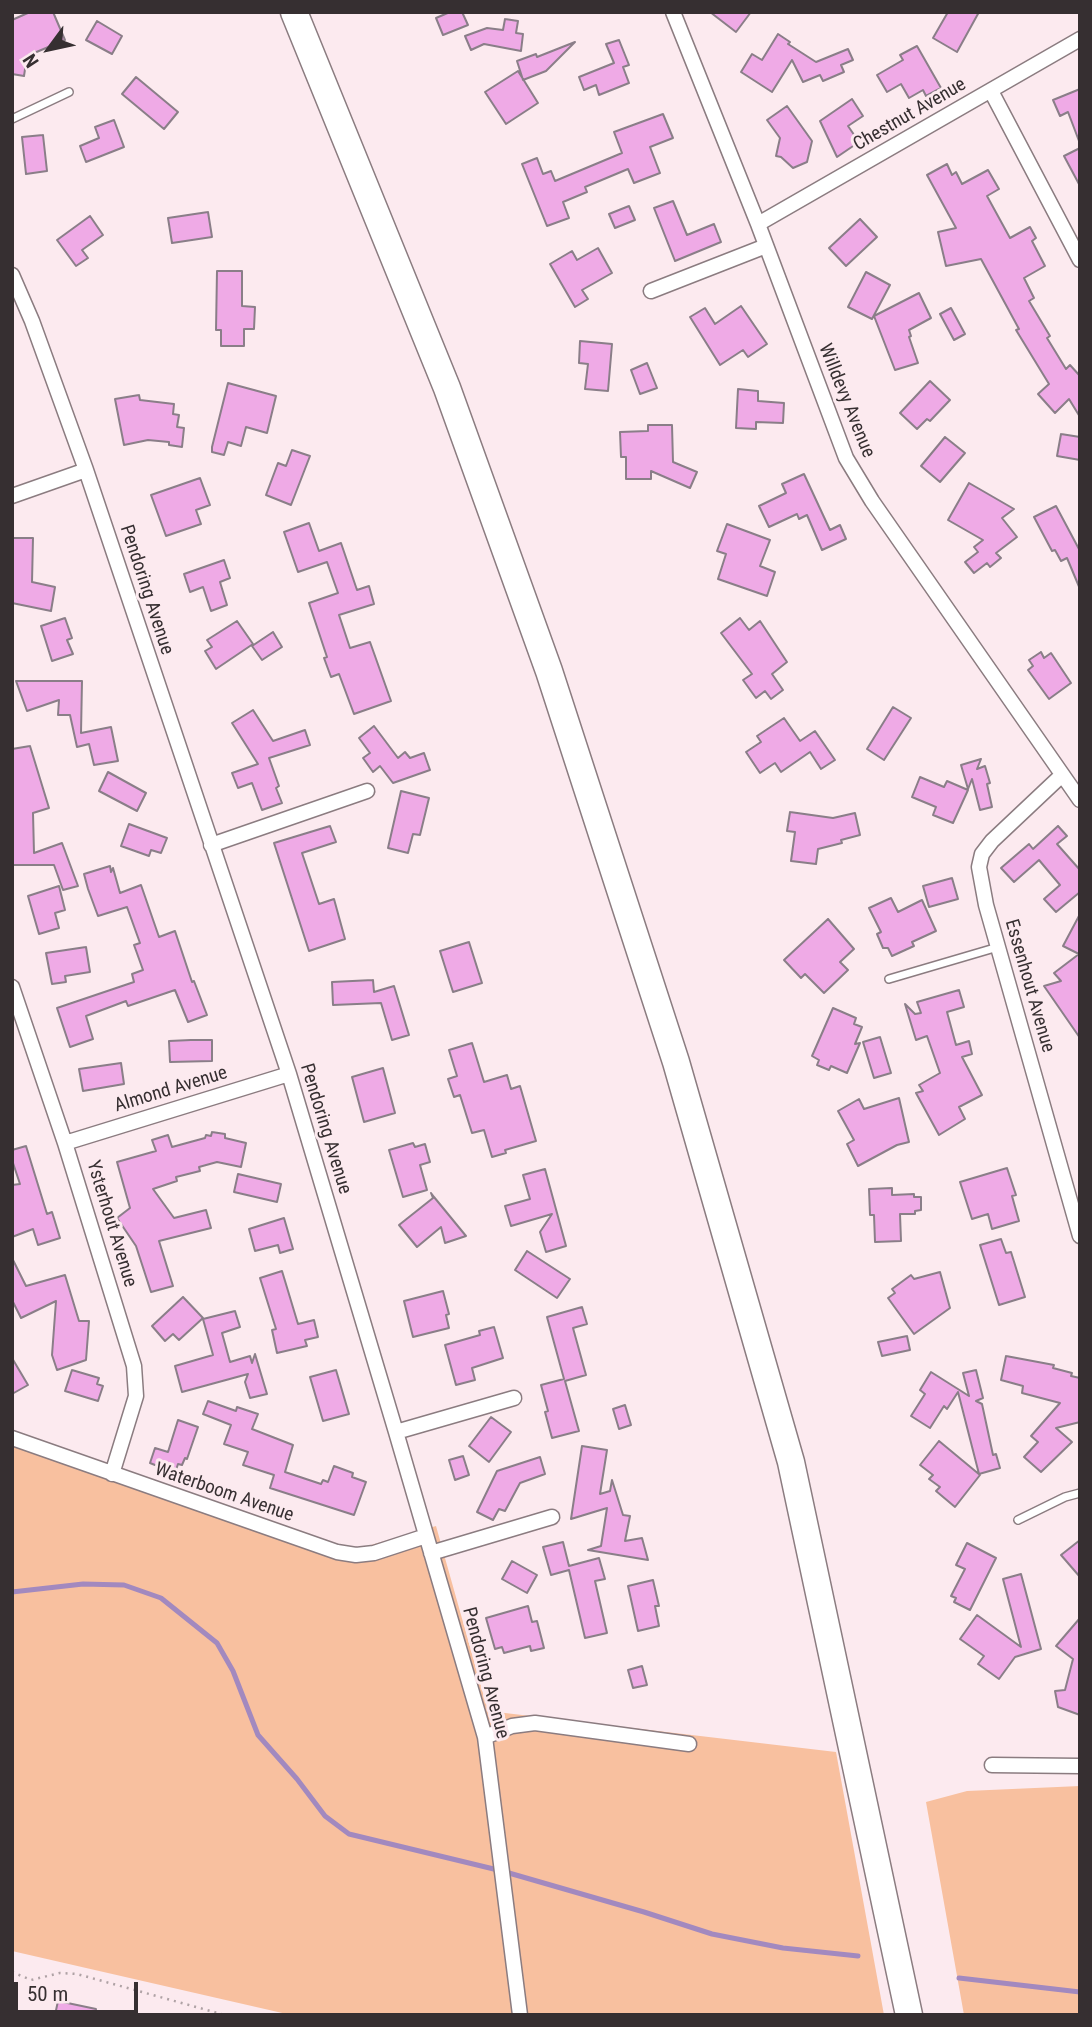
<!DOCTYPE html>
<html>
<head>
<meta charset="utf-8">
<style>
  body { margin:0 }
  #map { position:relative; width:1092px; height:2027px; overflow:hidden; background:#fceaef; font-family:"Roboto Condensed",sans-serif }
  canvas { display:block }
  .frame { position:absolute; inset:0; border:14px solid #362f31; pointer-events:none }
  .north { position:absolute; left:14px; top:14px; width:70px; height:70px; -webkit-text-stroke:5px #fceaef; paint-order:stroke; rotate:237deg; font-size:19px; font-weight:700; line-height:28px; text-align:center; color:#362f31 }
  .north::after { content:''; display:block; margin:auto; width:24px; height:32px; background:#362f31; clip-path:polygon(50% 0,100% 100%,50% 72%,0 100%) }
  .scale { position:absolute; left:14px; top:1982px; width:124px; height:32px; box-sizing:border-box; border:4px solid #362f31; border-top:0; padding-left:9px; font-size:21px; line-height:24px; white-space:nowrap; color:#362f31; -webkit-text-stroke:5px #fceaef; paint-order:stroke }
</style>
</head>
<body>
<div id="map">
<canvas width="1092" height="2027"></canvas>
<div class="frame"></div>
<div class="north">N</div>
<div class="scale">50 m</div>
</div>
<script>
const c = document.querySelector('canvas').getContext('2d');
c.lineJoin = 'round';
function fillPath(path, color) {
  c.fillStyle = color;
  c.fill(path, 'evenodd');
}
function shape(rows) {
  const path = new Path2D();
  for (const r of rows) {
    path.moveTo(r[0], r[1]);
    for (let i = 2; i < r.length; i += 2) path.lineTo(r[i], r[i + 1]);
  }
  return path;
}
function strokePath(path, color, width, dash) {
  c.strokeStyle = color;
  c.lineWidth = width;
  c.lineCap = dash ? 'butt' : 'round';
  c.setLineDash(dash || []);
  c.stroke(path);
}
function drawText(font, color, halo, rows, align = 'center') {
  c.font = font + ' "Roboto Condensed",sans-serif';
  c.lineWidth = 6;
  c.setLineDash([]);
  c.textBaseline = 'middle';
  c.strokeStyle = halo;
  c.fillStyle = color;
  for (const [text, x, y, turn = 0] of rows) {
    c.save();
    c.translate(x, y);
    c.rotate((+turn || 0) * Math.PI / 180);
    c.textAlign = isNaN(turn) ? turn : align;
    if (halo) c.strokeText(text, 0, 0);
    c.fillText(text, 0, 0);
    c.restore();
  }
}
const green = shape([
  [12,1433,347,1552,436,1526,488,1711,836,1752,884,2015,291,2015,12,1951],
  [1080,1786,1080,2015,964,2015,926,1802,967,1791]
]);
const stream = shape([
  [12,1592,83,1584,124,1585,161,1598,217,1643,233,1671,258,1735,297,1779,325,1816,349,1834,502,1871,644,1912,712,1934,783,1948,858,1956],
  [959,1978,1080,1992]
]);
const building = shape([
  [30,12,53,12,65,40,27,56,24,76,12,74,12,20,30,12],
  [450,12,462,12,468,25,443,35,436,18,450,12],
  [710,12,751,12,736,32,710,12],
  [948,12,979,12,957,52,933,38,948,12],
  [505,19,518,21,516,33,523,34,521,51,484,44,471,50,465,36,487,28,503,30,505,19],
  [97,21,122,36,112,54,86,40,97,21],
  [778,34,790,42,788,44,816,62,848,49,853,60,841,65,844,72,823,81,820,75,803,82,792,60,772,92,741,72,752,54,762,60,778,34],
  [619,40,629,65,623,67,629,83,599,95,596,85,584,90,579,77,614,63,606,44,619,40],
  [575,42,546,71,523,80,517,61,536,54,537,57,575,42],
  [917,46,941,88,926,96,923,90,909,98,901,84,887,92,877,75,903,60,900,55,917,46],
  [518,71,538,103,506,124,485,92,518,71],
  [136,77,178,112,164,129,122,94,136,77],
  [1080,89,1080,141,1079,141,1068,112,1060,116,1053,100,1080,89],
  [852,99,863,116,848,126,859,142,837,157,820,121,852,99],
  [787,106,812,141,807,162,793,168,781,157,776,156,780,138,767,120,787,106],
  [663,114,673,138,650,147,660,173,634,183,628,169,585,187,587,192,563,202,569,218,547,226,522,164,537,158,543,174,551,171,555,181,622,153,614,132,663,114],
  [114,120,124,147,86,162,80,146,99,138,95,127,114,120],
  [43,135,47,171,26,174,22,137,43,135],
  [1080,148,1080,186,1064,156,1080,148],
  [947,164,952,175,956,172,962,184,988,170,999,189,987,196,1010,238,1030,227,1036,238,1032,241,1045,266,1024,278,1034,298,1029,301,1050,336,1047,338,1066,369,1070,365,1080,376,1080,417,1069,399,1055,413,1038,394,1049,384,1016,330,1019,329,981,259,946,266,938,232,956,228,927,175,947,164],
  [673,201,687,235,714,224,721,242,675,261,654,208,673,201],
  [629,206,635,220,615,228,609,214,629,206],
  [208,212,212,237,172,243,168,218,208,212],
  [90,216,103,235,82,250,88,258,76,266,57,240,90,216],
  [860,219,877,237,846,266,829,248,860,219],
  [598,248,612,273,582,290,588,299,575,307,550,264,572,251,577,260,598,248],
  [217,271,242,271,242,306,255,307,254,329,244,329,244,346,221,346,221,330,216,330,217,271],
  [866,272,890,285,872,319,848,307,866,272],
  [919,293,931,318,909,330,911,336,909,337,918,363,895,370,874,316,919,293],
  [741,306,767,344,748,357,743,350,720,365,690,317,705,308,715,324,741,306],
  [951,308,965,334,954,340,940,314,951,308],
  [580,341,612,344,608,391,585,389,588,364,579,363,580,341],
  [647,363,657,388,640,394,631,370,647,363],
  [930,381,950,400,930,421,927,419,917,429,900,413,930,381],
  [228,383,276,396,267,433,246,427,241,446,228,442,224,455,212,452,212,447,228,383],
  [738,389,758,391,758,401,784,403,783,423,756,422,756,429,736,428,738,389],
  [139,395,140,400,174,404,173,414,179,415,177,427,184,428,182,447,169,445,169,442,148,440,124,445,115,399,139,395],
  [648,425,672,425,673,462,697,472,690,488,651,471,651,479,626,479,626,457,621,457,620,432,648,431,648,425],
  [1061,434,1080,437,1080,460,1057,456,1061,434],
  [945,437,965,453,940,482,921,466,945,437],
  [292,450,310,456,291,505,266,495,278,463,286,466,292,450],
  [804,474,830,530,840,525,846,539,822,550,807,515,799,519,797,514,769,527,759,506,786,493,782,484,804,474],
  [200,478,210,505,196,510,201,524,166,536,151,495,200,478],
  [969,483,1014,509,1002,518,1017,537,996,553,1001,558,990,567,987,563,974,573,965,562,978,552,974,547,983,540,948,520,969,483],
  [1056,506,1080,551,1080,589,1067,558,1061,561,1055,550,1052,551,1034,517,1056,506],
  [309,523,319,551,341,543,357,590,369,586,374,604,339,615,350,648,370,642,391,701,354,714,339,674,331,677,324,658,327,657,309,603,338,593,327,562,298,572,284,532,309,523],
  [727,524,770,540,760,566,775,572,767,596,718,579,726,554,717,551,727,524],
  [12,538,33,538,32,582,55,587,51,611,12,603,12,538],
  [224,560,230,578,220,582,227,605,211,611,203,587,190,592,184,574,224,560],
  [65,618,72,638,67,640,73,654,52,661,41,626,65,618],
  [740,618,749,630,760,621,787,662,772,674,783,690,771,699,765,691,756,698,743,680,752,674,721,633,740,618],
  [237,621,253,644,216,669,205,651,212,647,207,640,237,621],
  [273,632,282,647,262,660,252,646,273,632],
  [1041,652,1044,658,1051,653,1071,683,1049,699,1028,670,1033,666,1029,660,1041,652],
  [16,681,82,681,81,733,111,727,118,761,94,765,89,744,77,747,70,715,58,715,59,700,27,711,16,681],
  [893,707,911,718,884,760,867,749,893,707],
  [253,710,273,741,305,730,310,745,269,758,279,786,276,788,282,803,262,810,252,783,238,788,232,773,258,764,232,723,253,710],
  [784,718,800,741,815,731,835,760,821,769,810,752,781,772,775,763,760,773,746,752,761,742,757,736,784,718],
  [374,726,398,758,405,752,410,758,424,753,430,770,393,783,380,766,373,772,363,758,370,753,359,738,374,726],
  [30,746,49,808,33,813,34,853,62,843,78,886,63,890,54,865,12,865,12,749,30,746],
  [981,759,977,769,985,766,990,783,987,784,992,807,980,810,972,779,968,789,961,765,981,759],
  [108,772,146,793,137,811,99,791,108,772],
  [920,777,944,787,947,781,968,790,953,823,933,815,936,807,912,797,920,777],
  [401,791,429,798,420,835,413,834,408,853,388,848,401,791],
  [790,812,833,818,855,813,860,835,841,840,842,843,818,849,816,864,791,861,795,832,787,831,790,812],
  [129,824,167,838,161,853,151,850,149,856,121,846,129,824],
  [330,826,336,842,302,853,319,904,334,899,345,939,309,951,274,843,330,826],
  [1058,826,1067,836,1057,844,1080,870,1080,892,1056,912,1044,899,1060,885,1039,860,1014,882,1001,868,1029,844,1033,849,1058,826],
  [110,866,111,872,113,868,120,893,141,885,159,937,175,931,192,982,194,981,207,1015,188,1022,175,990,128,1006,126,1001,86,1016,93,1039,70,1047,57,1008,134,982,132,974,143,970,134,945,140,943,127,907,98,916,88,889,84,874,110,866],
  [952,878,958,899,929,907,923,886,952,878],
  [59,886,65,910,55,913,59,928,39,934,28,896,59,886],
  [891,898,898,912,922,900,936,931,912,942,914,946,892,956,888,948,883,948,877,934,881,932,869,908,891,898],
  [1080,914,1080,1038,1044,986,1061,981,1054,973,1079,954,1063,946,1080,914],
  [828,919,854,949,840,962,848,970,824,993,805,974,801,978,784,960,828,919],
  [469,942,482,983,453,992,440,951,469,942],
  [86,947,90,972,65,976,66,982,52,984,46,953,86,947],
  [373,980,374,992,394,986,409,1035,392,1040,381,1003,333,1005,332,982,373,980],
  [959,990,964,1007,947,1012,956,1045,969,1041,972,1054,962,1057,982,1095,959,1107,965,1119,939,1135,916,1093,923,1091,919,1085,940,1073,927,1036,916,1040,905,1004,915,1014,921,1013,917,1002,959,990],
  [833,1008,856,1018,854,1024,862,1027,855,1044,860,1043,847,1073,831,1066,829,1070,817,1065,819,1060,812,1056,833,1008],
  [880,1037,891,1073,874,1078,863,1042,880,1037],
  [191,1040,212,1040,212,1061,170,1062,169,1041,191,1040],
  [472,1043,484,1082,507,1075,511,1089,520,1086,536,1141,505,1150,506,1153,492,1157,484,1130,472,1133,460,1095,454,1097,448,1079,457,1076,449,1050,472,1043],
  [121,1063,124,1084,83,1091,79,1069,121,1063],
  [383,1068,395,1113,364,1122,352,1077,383,1068],
  [899,1098,909,1142,897,1145,858,1166,847,1144,854,1140,838,1111,859,1099,864,1109,899,1098],
  [212,1132,225,1134,225,1138,246,1143,241,1167,217,1162,199,1167,200,1171,176,1177,177,1181,153,1189,174,1218,206,1210,211,1228,159,1241,173,1286,151,1292,136,1246,117,1218,130,1208,117,1162,156,1151,152,1140,168,1135,172,1147,205,1138,206,1135,211,1136,212,1132],
  [413,1143,415,1147,425,1144,430,1162,420,1165,427,1190,403,1197,389,1150,413,1143],
  [26,1146,47,1214,52,1212,60,1238,38,1245,33,1229,12,1237,12,1185,20,1184,12,1160,12,1150,26,1146],
  [1007,1168,1016,1195,1012,1196,1019,1221,992,1229,988,1214,972,1219,960,1182,1007,1168],
  [545,1169,566,1246,546,1252,540,1232,552,1214,511,1226,505,1206,530,1199,523,1175,545,1169],
  [238,1174,281,1184,277,1202,234,1192,238,1174],
  [892,1188,892,1195,914,1194,914,1197,921,1197,921,1210,915,1211,915,1214,900,1214,901,1241,875,1242,874,1215,870,1215,869,1189,892,1188],
  [431,1193,434,1197,466,1236,445,1243,441,1227,417,1247,399,1225,433,1198,431,1193],
  [284,1218,293,1249,280,1253,278,1245,255,1251,249,1229,284,1218],
  [1001,1239,1006,1253,1011,1252,1025,1297,999,1305,980,1245,1001,1239],
  [527,1251,570,1279,557,1298,515,1270,527,1251],
  [12,1258,26,1286,65,1275,79,1321,89,1321,86,1360,57,1370,52,1355,56,1301,21,1318,12,1300,12,1258],
  [282,1271,298,1324,314,1320,318,1337,305,1340,307,1346,277,1353,272,1330,276,1329,260,1278,282,1271],
  [940,1272,950,1308,914,1334,888,1298,895,1293,892,1289,911,1275,914,1279,940,1272],
  [443,1291,449,1314,446,1315,449,1328,413,1337,404,1301,443,1291],
  [183,1297,203,1318,179,1340,173,1334,165,1341,152,1326,183,1297],
  [582,1307,587,1324,573,1328,586,1375,565,1381,579,1431,552,1438,545,1412,548,1411,541,1385,564,1379,547,1317,582,1307],
  [235,1311,240,1327,222,1333,230,1362,250,1356,252,1363,255,1354,267,1394,250,1398,245,1382,248,1374,182,1392,175,1366,213,1355,203,1319,235,1311],
  [494,1327,503,1358,472,1368,475,1380,456,1385,445,1345,480,1335,479,1331,494,1327],
  [907,1336,910,1350,882,1356,878,1342,907,1336],
  [1006,1356,1054,1365,1053,1368,1072,1373,1071,1376,1080,1378,1080,1422,1056,1428,1072,1442,1041,1472,1024,1457,1038,1442,1031,1436,1060,1403,1022,1393,1023,1386,1001,1380,1006,1356],
  [12,1358,28,1385,12,1394,12,1358],
  [72,1370,99,1378,97,1384,103,1386,98,1401,65,1391,72,1370],
  [336,1370,349,1414,323,1421,310,1377,336,1370],
  [976,1370,983,1398,976,1401,982,1404,993,1455,996,1454,1000,1468,979,1474,958,1392,947,1409,944,1406,930,1428,911,1416,925,1394,920,1390,931,1372,969,1396,963,1373,976,1370],
  [208,1401,236,1411,237,1407,258,1414,252,1429,293,1445,285,1472,321,1484,323,1480,328,1482,334,1466,353,1473,352,1477,366,1482,354,1515,270,1488,274,1475,243,1465,248,1452,224,1444,231,1425,203,1414,208,1401],
  [625,1405,631,1425,619,1429,613,1409,625,1405],
  [491,1417,511,1432,489,1462,469,1446,491,1417],
  [178,1420,198,1427,187,1459,185,1458,182,1465,178,1464,175,1473,150,1463,155,1448,168,1452,178,1420],
  [939,1441,980,1475,955,1507,936,1491,940,1487,929,1479,933,1475,920,1465,939,1441],
  [582,1446,607,1450,600,1494,610,1491,612,1480,623,1515,630,1516,625,1541,642,1538,648,1560,588,1550,601,1546,607,1508,571,1519,582,1446],
  [463,1456,469,1475,455,1480,449,1460,463,1456],
  [540,1457,545,1474,520,1483,505,1511,499,1509,493,1520,477,1512,497,1471,540,1457],
  [1080,1540,1080,1577,1061,1555,1080,1540],
  [563,1542,569,1566,599,1558,605,1579,595,1581,607,1633,585,1638,569,1570,551,1575,543,1547,563,1542],
  [967,1543,996,1558,970,1610,954,1602,956,1598,951,1596,965,1569,956,1565,967,1543],
  [512,1561,537,1575,527,1593,502,1579,512,1561],
  [1021,1574,1041,1649,1015,1657,999,1679,978,1664,984,1656,960,1639,977,1615,1021,1647,1003,1579,1021,1574],
  [653,1580,659,1606,655,1606,659,1626,638,1631,628,1586,653,1580],
  [528,1606,532,1622,537,1621,544,1648,531,1651,530,1646,504,1653,502,1647,495,1649,486,1618,528,1606],
  [1080,1618,1080,1715,1058,1707,1055,1691,1065,1690,1073,1659,1056,1646,1080,1618],
  [642,1666,647,1685,633,1688,628,1670,642,1666],
  [58,2001,96,2009,95,2015,55,2015,58,2001]
]);
const path = shape([
  [12,1972,31,1980,60,1973,77,1974,225,2015]
]);
const lane = shape([
  [12,119,69,92],
  [889,979,998,947],
  [1018,1520,1065,1497,1080,1493]
]);
const street = shape([
  [673,12,758,224,846,458,872,501,1080,800],
  [991,91,1080,260],
  [758,224,1080,39],
  [12,275,32,321,86,470,289,1074,396,1432,485,1737,520,2015],
  [651,291,766,246],
  [12,496,86,470],
  [1062,775,992,841,982,854,979,867,986,905,1080,1236],
  [211,845,367,791],
  [12,987,65,1143,134,1366,136,1396,112,1474],
  [65,1143,289,1074],
  [396,1432,514,1398],
  [12,1438,337,1552,356,1555,374,1553,426,1536],
  [431,1553,552,1517],
  [485,1737,512,1726,535,1723,689,1744],
  [992,1765,1080,1766]
]);
const highway = shape([
  [294,12,447,388,549,671,676,1062,791,1462,909,2015]
]);
const streetNames = [
  ["Chestnut Avenue",910,115,-30],
  ["Willdevy Avenue",846,401,68],
  ["Pendoring Avenue",146,590,72],
  ["Essenhout Avenue",1029,986,74],
  ["Almond Avenue",171,1090,-17],
  ["Pendoring Avenue",325,1129,73],
  ["Ysterhout Avenue",111,1224,73],
  ["Waterboom Avenue",224,1493,19],
  ["Pendoring Avenue",485,1673,75]
];
fillPath(green, '#f8c09f');
strokePath(stream, '#a289bf', 5);
fillPath(building, '#efaae6');
strokePath(building, '#8a7e88', 2);
strokePath(lane, '#8b7c80', 10);
strokePath(street, '#8b7c80', 17);
strokePath(highway, '#8b7c80', 29);
strokePath(path, '#afa2a5', 2.5, [2, 5]);
strokePath(lane, '#fff', 7);
strokePath(street, '#fff', 14);
strokePath(highway, '#fff', 26);
drawText('19px', '#362f31', '#fceaef', streetNames);
</script>
</body>
</html>
